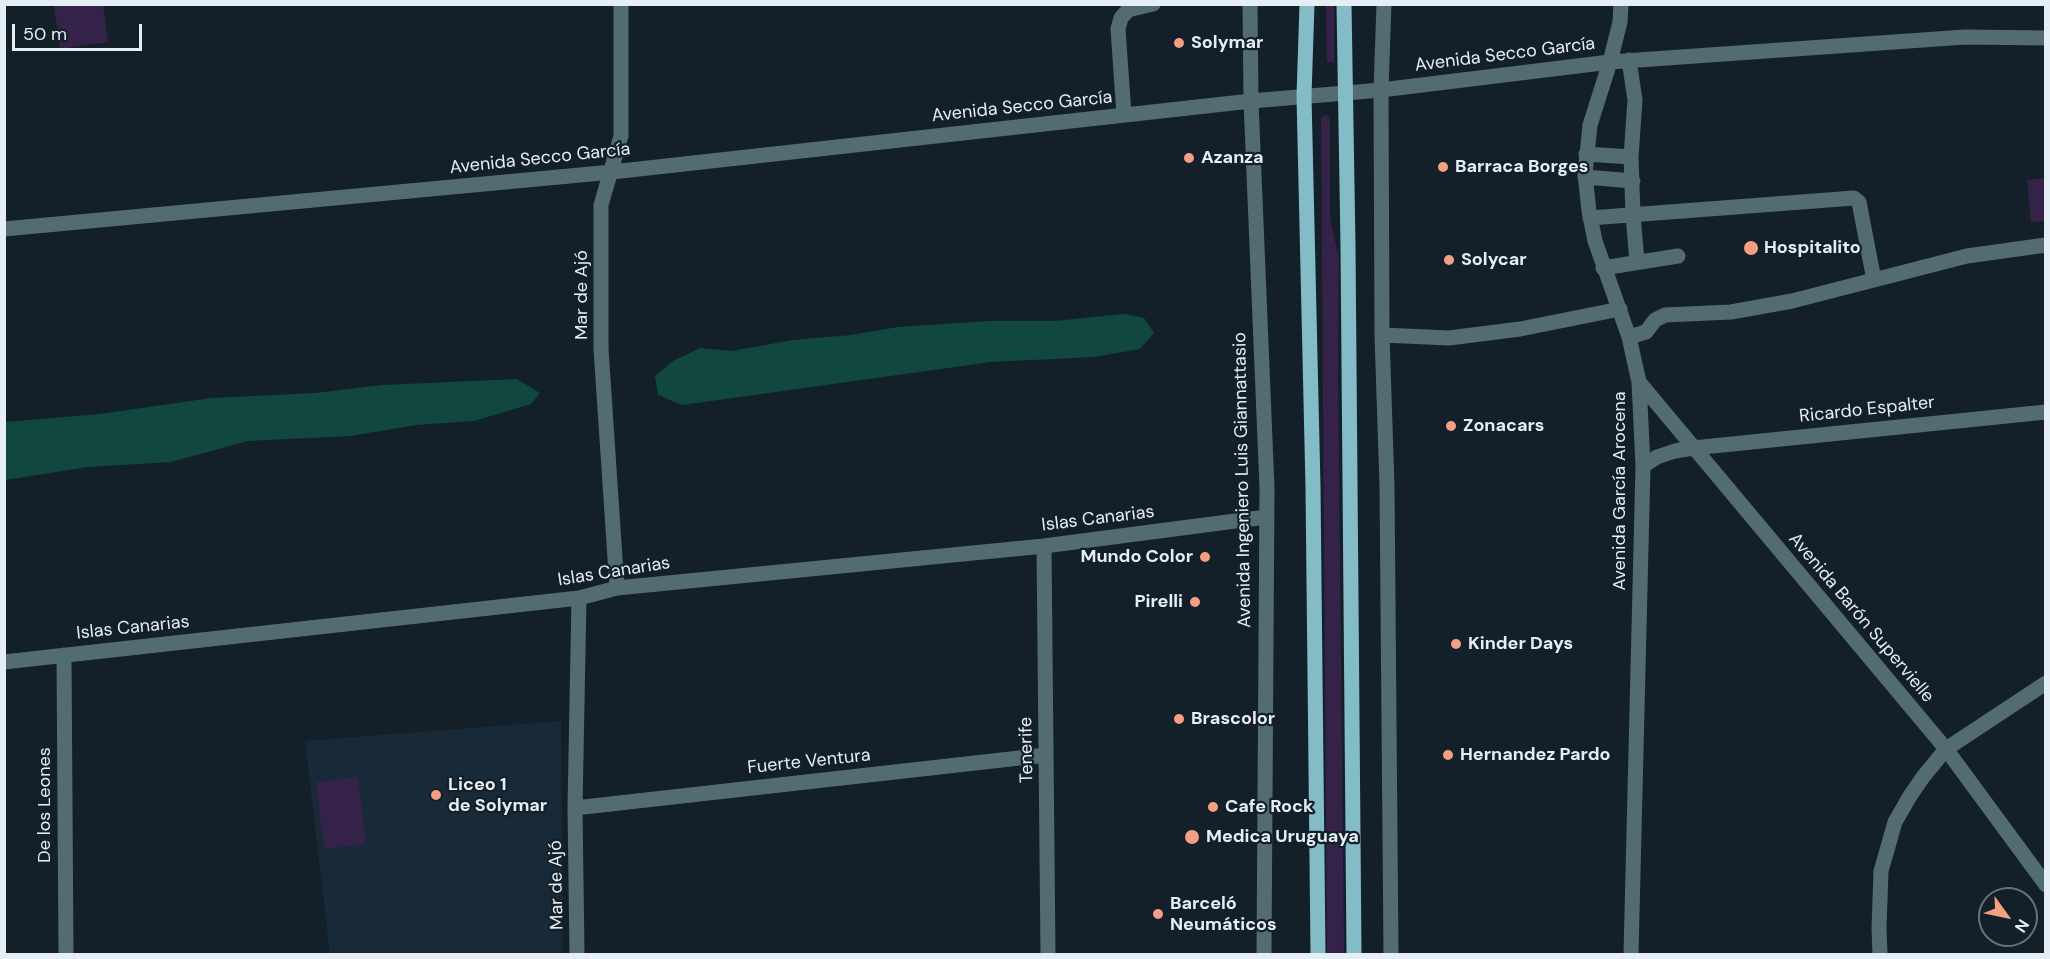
<!DOCTYPE html>
<html>
<head>
<meta charset="utf-8">
<style>
  body { margin:0 }
  #map { position:relative; width:2050px; height:959px; overflow:hidden; background:#142029; font-family:"DM Sans",sans-serif }
  canvas { display:block }
  .frame { position:absolute; inset:0; border:6px solid #e6eef5; pointer-events:none }
  .north { position:absolute; left:1978px; top:887px; width:60px; height:60px; box-sizing:border-box; background:#142029; border:2px solid #68727b; border-radius:50%; rotate:123deg; font-size:16px; font-weight:700; line-height:24px; text-align:center; color:#e6eef5 }
  .north::after { content:''; display:block; margin:auto; width:21px; height:27px; background:#f39f84; clip-path:polygon(50% 0,100% 100%,50% 72%,0 100%) }
  .scale { position:absolute; left:12px; top:24px; width:130px; height:27px; box-sizing:border-box; border:3px solid #e6eef5; border-top:0; padding-left:8px; font-size:18px; line-height:21px; white-space:nowrap; color:#e6eef5; -webkit-text-stroke:4px #142029; paint-order:stroke }
</style>
</head>
<body>
<div id="map">
<canvas width="2050" height="959"></canvas>
<div class="frame"></div>
<div class="north">N</div>
<div class="scale">50 m</div>
</div>
<script>
const c = document.querySelector('canvas').getContext('2d');
c.lineJoin = 'round';
function fillPath(path, color) {
  c.fillStyle = color;
  c.fill(path, 'evenodd');
}
function shape(rows) {
  const path = new Path2D();
  for (const r of rows) {
    path.moveTo(r[0], r[1]);
    for (let i = 2; i < r.length; i += 2) path.lineTo(r[i], r[i + 1]);
  }
  return path;
}
function strokePath(path, color, width, dash) {
  c.strokeStyle = color;
  c.lineWidth = width;
  c.lineCap = dash ? 'butt' : 'round';
  c.setLineDash(dash || []);
  c.stroke(path);
}
function drawText(font, color, halo, rows, align = 'center') {
  c.font = font + ' "DM Sans",sans-serif';
  c.lineWidth = 4.5;
  c.setLineDash([]);
  c.textBaseline = 'middle';
  c.strokeStyle = halo;
  c.fillStyle = color;
  for (const [text, x, y, turn = 0] of rows) {
    c.save();
    c.translate(x, y);
    c.rotate((+turn || 0) * Math.PI / 180);
    c.textAlign = isNaN(turn) ? turn : align;
    if (halo) c.strokeText(text, 0, 0);
    c.fillText(text, 0, 0);
    c.restore();
  }
}
const built = shape([
  [561,721,563,954,330,954,305,741]
]);
const green = shape([
  [54,5,103,5,108,42,60,49],
  [1326,5,1334,5,1334,62,1327,62],
  [1323,115,1327,115,1330,120,1330,219,1339,259,1338,374,1344,954,1327,954,1321,118],
  [2045,178,2045,221,2031,222,2027,180],
  [358,777,366,844,324,849,316,782]
]);
const water = shape([
  [1123,314,1144,318,1154,333,1140,349,1094,357,991,362,682,405,658,395,655,376,673,361,700,348,732,351,793,340,851,335,898,327,989,321,1055,321],
  [517,379,540,393,531,404,474,421,416,425,350,436,248,441,171,462,88,467,5,480,5,422,100,414,211,398,315,393,382,385]
]);
const minor = shape([
  [1250,4,1251,101,1267,488,1264,954],
  [1384,4,1381,90,1382,335,1387,486,1391,954],
  [1621,4,1620,22,1610,62,1590,125,1585,174,1589,211,1595,241,1629,337,1639,382,1643,466,1631,954],
  [1629,60,1635,100,1631,157,1633,215,1637,262],
  [1124,115,1118,29,1121,18,1128,10,1153,4],
  [1586,154,1631,157],
  [1585,177,1633,181],
  [1590,218,1854,198,1859,202,1874,280],
  [4,229,612,172,1251,101,1381,90,1610,62,1965,37,2046,38],
  [1603,268,1678,256],
  [1382,335,1449,338,1520,329,1620,309],
  [1629,337,1646,332,1655,320,1665,315,1731,312,1792,301,1967,256,2046,245],
  [1639,382,1946,749,2046,885],
  [1643,466,1657,457,1675,451,1693,448,2046,412],
  [1044,546,1048,954],
  [617,588,601,349,601,205,621,136,621,4],
  [64,655,66,954],
  [4,662,579,598,617,588,1044,546,1266,517],
  [575,808,1046,755],
  [577,954,575,808,579,598],
  [1880,954,1879,928,1881,871,1895,822,1910,796,1923,777,1946,749,2046,683]
]);
const major = shape([
  [1307,4,1304,96,1313,487,1318,954],
  [1344,4,1348,246,1354,954]
]);
const markers = [
  [1179,43,6,"#f39f84"],
  [1189,158,6,"#f39f84"],
  [1443,167,6,"#f39f84"],
  [1751,248,8,"#f39f84"],
  [1449,260,6,"#f39f84"],
  [1451,426,6,"#f39f84"],
  [1205,557,6,"#f39f84"],
  [1195,602,6,"#f39f84"],
  [1456,644,6,"#f39f84"],
  [1179,719,6,"#f39f84"],
  [1448,755,6,"#f39f84"],
  [436,795,6,"#f39f84"],
  [1213,807,6,"#f39f84"],
  [1192,837,8,"#f39f84"],
  [1158,914,6,"#f39f84"]
];
const poiNames = [
  ["Solymar",1191,43],
  ["Azanza",1201,158],
  ["Barraca Borges",1455,167],
  ["Hospitalito",1764,248],
  ["Solycar",1461,260],
  ["Zonacars",1463,426],
  ["Mundo Color",1193,557,"right"],
  ["Pirelli",1183,602,"right"],
  ["Kinder Days",1468,644],
  ["Brascolor",1191,719],
  ["Hernandez Pardo",1460,755],
  ["Liceo 1",448,785],
  ["de Solymar",448,806],
  ["Cafe Rock",1225,807],
  ["Medica Uruguaya",1206,837],
  ["Barceló",1170,904],
  ["Neumáticos",1170,925]
];
const streetNames = [
  ["Avenida Secco García",1505,55,-7],
  ["Avenida Secco García",1022,107,-6],
  ["Avenida Secco García",540,159,-6],
  ["Mar de Ajó",582,295,-90],
  ["Ricardo Espalter",1867,410,-6],
  ["Avenida Ingeniero Luis Giannattasio",1243,480,-91],
  ["Avenida García Arocena",1620,491,-90],
  ["Islas Canarias",1098,519,-7],
  ["Islas Canarias",614,572,-9],
  ["Avenida Barón Supervielle",1861,618,50],
  ["Islas Canarias",133,628,-6],
  ["Tenerife",1027,750,-91],
  ["Fuerte Ventura",809,762,-6],
  ["De los Leones",45,805,-90],
  ["Mar de Ajó",557,885,-91]
];
fillPath(built, '#182a37');
fillPath(green, '#352248');
fillPath(water, '#10473e');
strokePath(minor, '#526c72', 15);
strokePath(major, '#83bcc7', 15);
for (const [x, y, r, color] of markers) {
  const dot = new Path2D();
  dot.arc(x, y, r, 0, 2 * Math.PI);
  c.fillStyle = color;
  c.fill(dot);
  strokePath(dot, '#142029', 2);
}
drawText('bold 18px', '#e6eef5', '#142029', poiNames, 'left');
drawText('18px', '#e6eef5', '#142029', streetNames);
</script>
</body>
</html>
